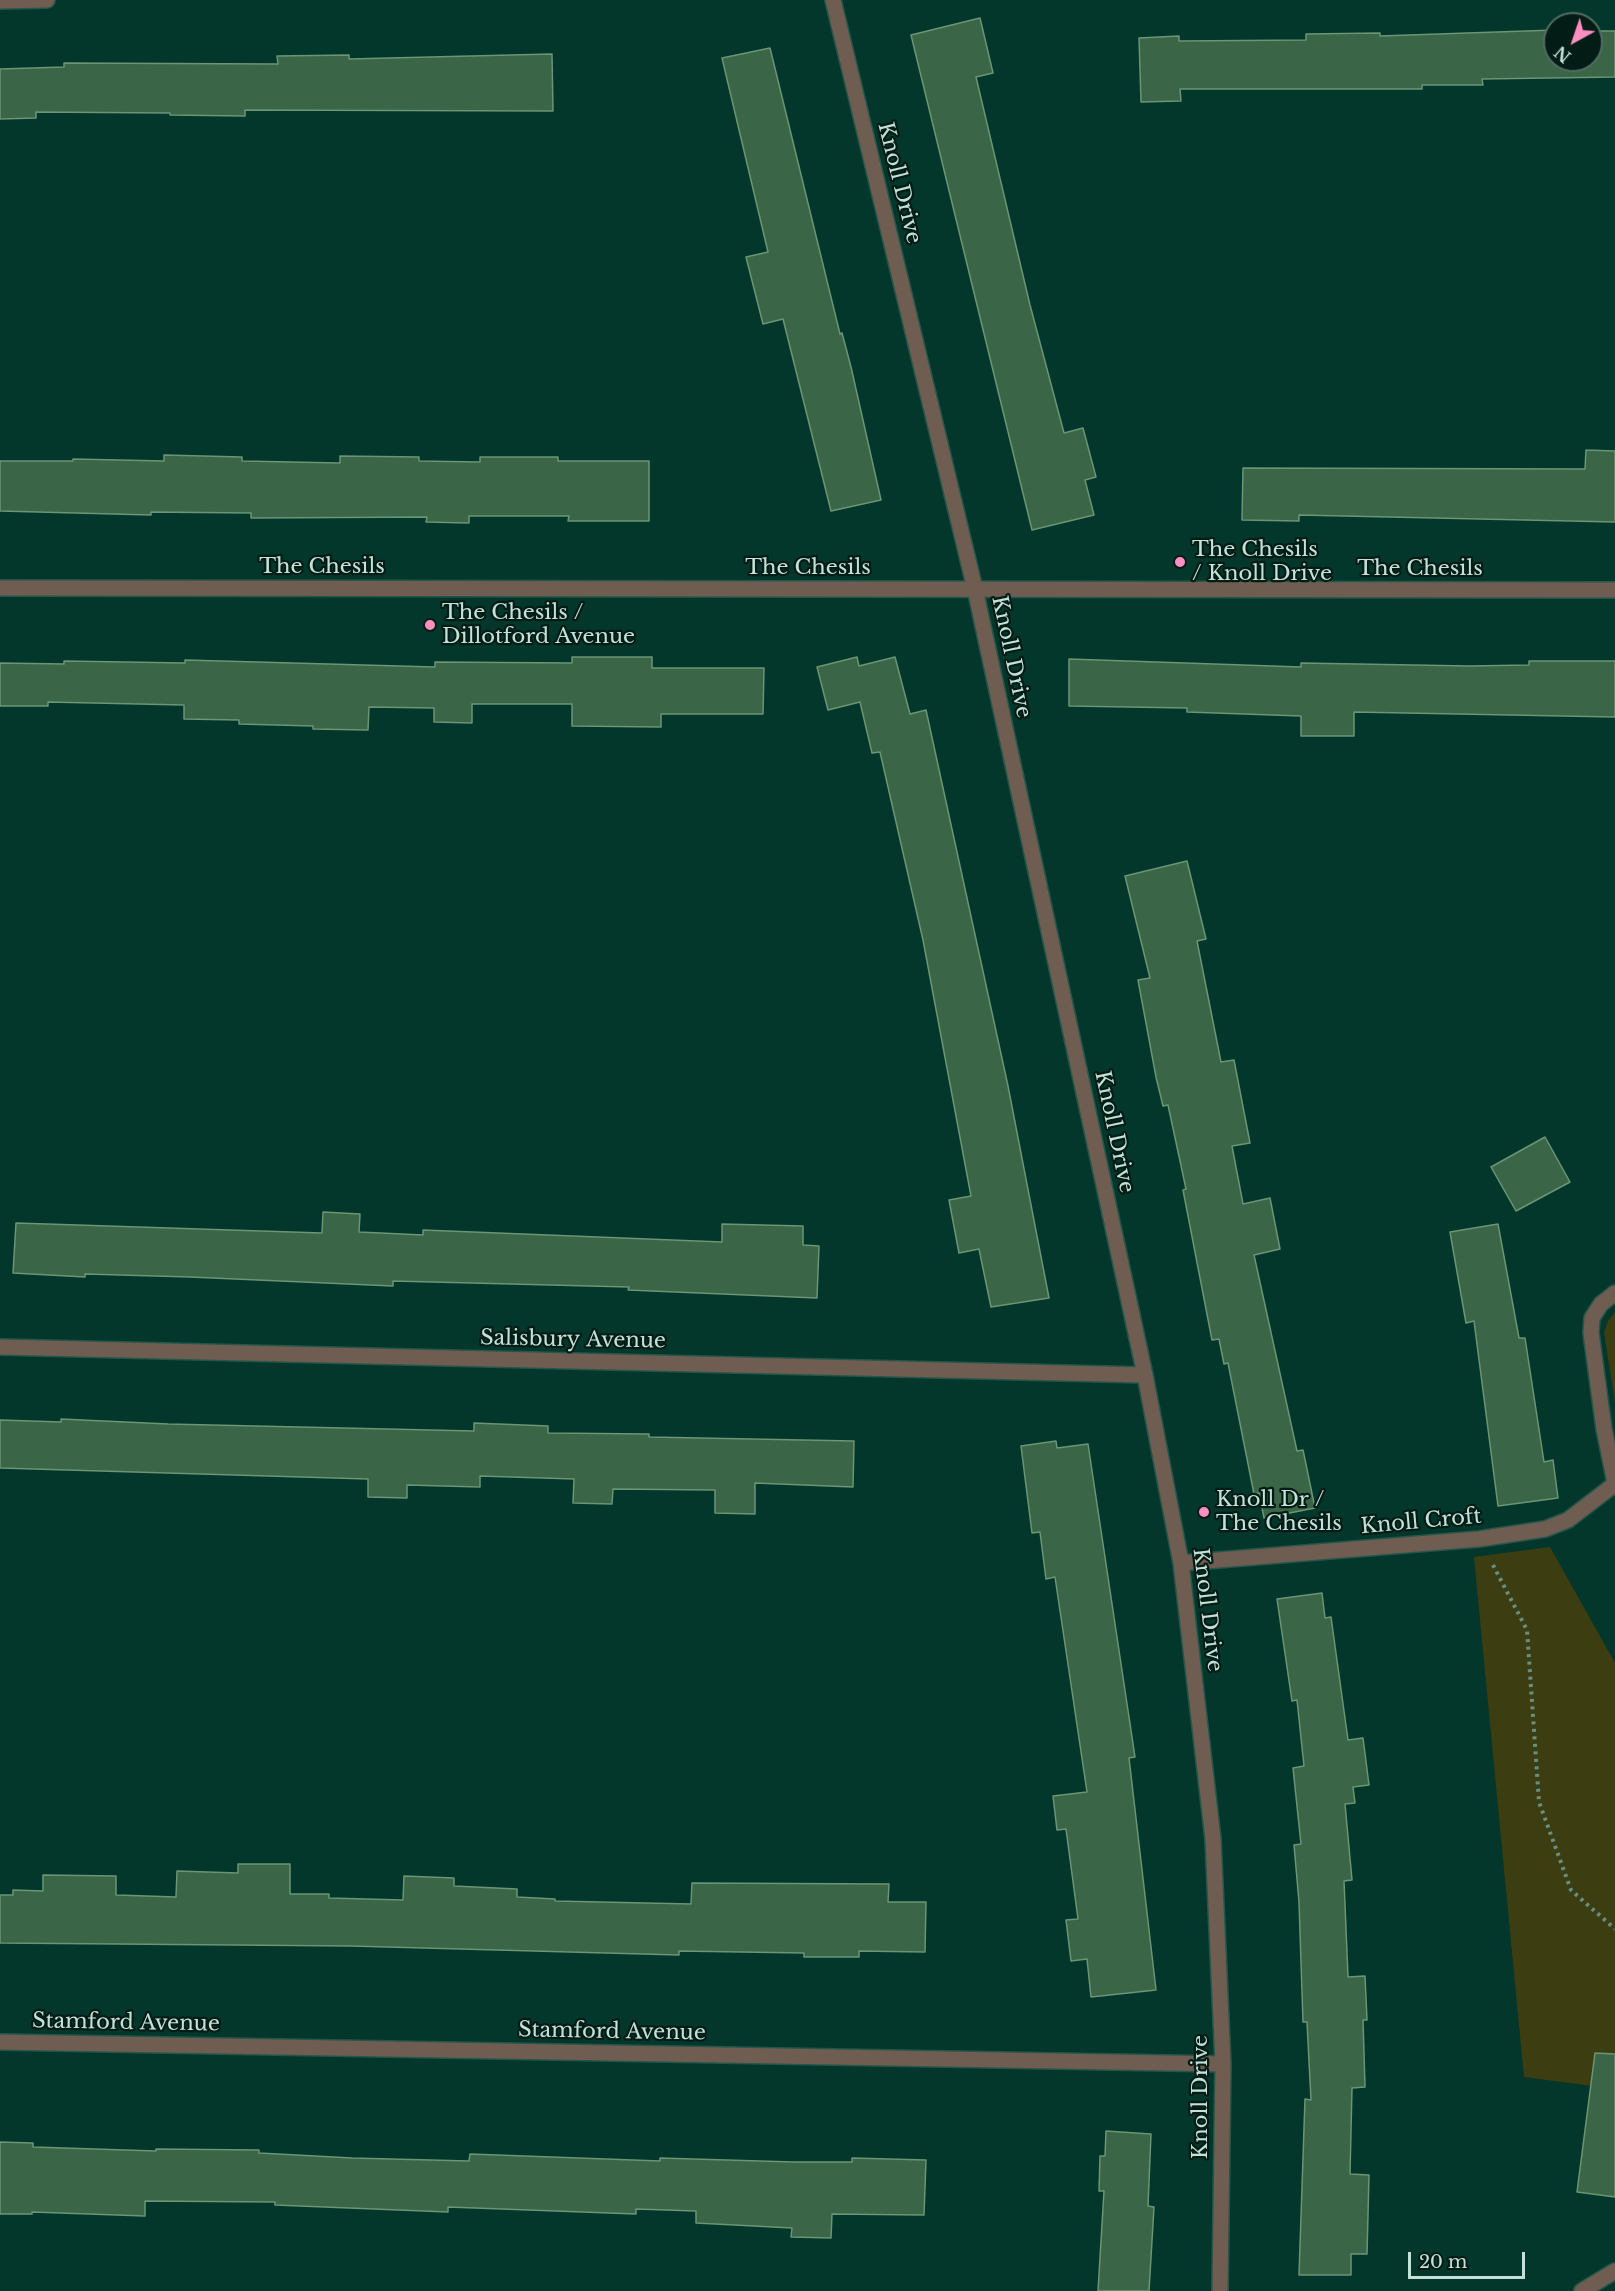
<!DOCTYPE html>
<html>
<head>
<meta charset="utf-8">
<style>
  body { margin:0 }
  #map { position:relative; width:1615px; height:2291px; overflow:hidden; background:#04372b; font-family:"Libre Baskerville",serif }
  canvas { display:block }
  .north { position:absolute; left:1543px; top:12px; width:60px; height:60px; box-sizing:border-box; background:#031c15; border:2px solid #506b62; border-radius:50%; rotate:220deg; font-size:16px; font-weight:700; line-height:24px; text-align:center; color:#c3e1d6 }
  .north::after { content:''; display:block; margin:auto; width:21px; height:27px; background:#fc8fc1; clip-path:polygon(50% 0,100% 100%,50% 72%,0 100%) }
  .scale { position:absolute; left:1408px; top:2252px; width:117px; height:27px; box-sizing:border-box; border:3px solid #c3e1d6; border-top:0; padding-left:8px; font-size:18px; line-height:21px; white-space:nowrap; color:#c3e1d6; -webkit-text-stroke:4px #031c15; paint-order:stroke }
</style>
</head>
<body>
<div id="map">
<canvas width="1615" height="2291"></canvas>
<div class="north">N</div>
<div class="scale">20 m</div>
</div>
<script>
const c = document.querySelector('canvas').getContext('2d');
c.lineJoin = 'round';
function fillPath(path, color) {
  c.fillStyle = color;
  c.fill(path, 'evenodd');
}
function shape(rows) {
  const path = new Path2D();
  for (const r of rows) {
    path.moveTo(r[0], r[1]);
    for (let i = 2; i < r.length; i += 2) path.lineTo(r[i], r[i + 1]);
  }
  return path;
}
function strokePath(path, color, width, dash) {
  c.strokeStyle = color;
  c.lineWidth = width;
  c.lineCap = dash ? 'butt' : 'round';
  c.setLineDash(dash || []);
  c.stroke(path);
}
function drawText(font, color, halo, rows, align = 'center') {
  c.font = font + ' "Libre Baskerville",serif';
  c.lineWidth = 4.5;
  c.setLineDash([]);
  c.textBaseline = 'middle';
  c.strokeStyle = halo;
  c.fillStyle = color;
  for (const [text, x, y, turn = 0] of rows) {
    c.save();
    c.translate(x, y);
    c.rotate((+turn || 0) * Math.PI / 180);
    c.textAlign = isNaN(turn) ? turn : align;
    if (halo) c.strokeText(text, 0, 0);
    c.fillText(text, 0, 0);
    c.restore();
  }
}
const green = shape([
  [1615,1312,1615,1402,1604,1333,1608,1321],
  [1550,1547,1615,1663,1615,2089,1524,2077,1474,1557]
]);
const building = shape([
  [980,18,993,73,976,77,1030,305,1064,433,1083,428,1096,477,1085,480,1094,515,1032,530,911,35,980,18],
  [1555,30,1555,60,1591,60,1591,31,1615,31,1615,77,1482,79,1483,85,1422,85,1422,89,1180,89,1181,101,1141,102,1139,38,1179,36,1179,41,1306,40,1306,34,1380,33,1380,36,1555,30],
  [770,48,840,334,842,333,851,367,881,500,831,511,783,319,763,324,746,257,768,252,722,58,770,48],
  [552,54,553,111,245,110,245,116,170,115,170,113,36,112,36,118,0,119,0,69,64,67,64,63,278,64,277,56,349,55,349,59,552,54],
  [1586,450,1615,451,1615,522,1299,515,1299,521,1242,520,1243,468,1585,469,1586,450],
  [164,455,242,457,242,461,340,463,340,456,419,457,419,461,480,462,480,457,558,457,558,461,649,461,649,521,568,521,569,516,469,516,469,523,426,522,427,517,251,518,251,513,151,512,151,515,0,511,0,461,73,461,73,459,164,461,164,455],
  [572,657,652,657,652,668,764,668,763,714,661,714,661,727,572,726,572,704,472,704,472,723,434,722,434,708,369,707,368,730,313,729,313,726,239,724,239,720,184,719,184,705,48,702,48,706,0,706,0,663,64,664,64,661,185,663,185,660,435,667,435,662,572,663,572,657],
  [857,657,859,666,895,657,910,714,926,710,1008,1086,1049,1298,991,1307,979,1249,959,1253,949,1200,971,1196,923,940,880,752,872,753,860,702,828,710,817,667,857,657],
  [1069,659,1301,667,1301,663,1469,666,1529,665,1529,661,1615,661,1615,717,1354,712,1354,736,1301,736,1301,716,1187,712,1187,708,1069,706,1069,659],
  [1187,861,1206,939,1197,941,1221,1062,1234,1060,1250,1143,1232,1146,1243,1204,1270,1198,1280,1249,1254,1255,1297,1451,1303,1450,1315,1508,1264,1518,1259,1493,1254,1494,1228,1363,1224,1364,1219,1339,1212,1340,1183,1190,1186,1189,1168,1105,1163,1106,1156,1077,1138,980,1150,978,1125,876,1187,861],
  [1545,1137,1570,1182,1516,1211,1491,1167,1545,1137],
  [323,1212,360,1214,359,1232,423,1235,423,1230,722,1242,722,1224,803,1226,803,1245,819,1246,817,1298,628,1290,629,1287,393,1281,393,1286,190,1277,85,1274,85,1277,13,1273,16,1223,322,1233,323,1212],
  [1498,1224,1519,1338,1525,1338,1544,1462,1553,1460,1558,1498,1498,1506,1474,1321,1466,1323,1450,1232,1498,1224],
  [61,1419,168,1424,474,1431,474,1423,548,1426,548,1433,649,1434,649,1437,854,1441,853,1487,755,1483,755,1514,715,1513,715,1490,613,1489,612,1504,573,1503,574,1479,480,1476,480,1487,407,1485,407,1498,368,1497,368,1479,0,1468,0,1420,61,1422,61,1419],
  [1056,1441,1057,1448,1088,1444,1135,1757,1129,1758,1156,1990,1091,1997,1087,1959,1071,1961,1066,1920,1078,1919,1066,1829,1057,1830,1053,1796,1087,1792,1055,1577,1046,1579,1040,1532,1032,1533,1021,1446,1056,1441],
  [1322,1593,1325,1618,1331,1617,1348,1740,1363,1738,1369,1785,1353,1787,1355,1803,1345,1804,1352,1880,1344,1881,1348,1977,1365,1976,1367,2020,1363,2020,1365,2087,1352,2088,1350,2174,1369,2175,1367,2254,1351,2254,1351,2275,1299,2275,1305,2099,1311,2100,1307,2022,1303,2022,1299,1902,1294,1845,1301,1844,1293,1768,1304,1766,1297,1700,1292,1701,1277,1599,1322,1593],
  [238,1864,290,1864,290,1894,329,1894,329,1898,403,1900,404,1876,454,1878,454,1886,517,1889,517,1897,555,1899,555,1901,691,1904,692,1883,889,1884,888,1902,926,1902,925,1952,859,1951,859,1957,804,1957,804,1953,679,1951,679,1955,351,1946,0,1943,0,1895,13,1895,13,1890,43,1891,43,1875,116,1876,116,1895,176,1897,177,1871,238,1873,238,1864],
  [1595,2053,1615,2054,1615,2197,1577,2192,1595,2053],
  [1106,2131,1151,2134,1148,2206,1154,2207,1149,2291,1098,2291,1104,2191,1099,2191,1100,2156,1105,2156,1106,2131],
  [0,2142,33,2143,33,2147,156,2151,156,2149,259,2150,259,2153,352,2158,469,2161,470,2154,660,2161,660,2158,793,2162,852,2162,852,2158,926,2160,924,2215,832,2214,831,2238,791,2237,792,2228,696,2223,696,2211,636,2209,636,2214,448,2207,448,2212,275,2205,275,2202,145,2201,145,2216,32,2212,32,2214,0,2214,0,2142]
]);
const path = shape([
  [1493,1565,1527,1630,1539,1802,1571,1890,1615,1929]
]);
const minor = shape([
  [833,0,975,589,1145,1375,1181,1563,1213,1839,1223,2064,1220,2291],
  [0,1,47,0],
  [0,588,1615,590],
  [1615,1293,1601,1304,1592,1318,1591,1333,1604,1429,1615,1483],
  [0,1347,1145,1375],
  [1181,1563,1479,1539,1545,1529,1568,1520,1615,1484],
  [0,2042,1223,2064],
  [1582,2291,1615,2271]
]);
const markers = [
  [1180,562,6,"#fc8fc1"],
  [430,625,6,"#fc8fc1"],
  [1204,1512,6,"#fc8fc1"]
];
const streetNames = [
  ["Knoll Drive",899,183,76],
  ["The Chesils",322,567],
  ["The Chesils",808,568],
  ["The Chesils",1420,569],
  ["Knoll Drive",1011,657,78],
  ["Knoll Drive",1114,1132,78],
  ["Salisbury Avenue",573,1340,1],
  ["Knoll Croft",1421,1522,-5],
  ["Knoll Drive",1207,1610,83],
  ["Stamford Avenue",126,2023,1],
  ["Stamford Avenue",612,2032,1],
  ["Knoll Drive",1201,2097,-90]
];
const poiNames = [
  ["The Chesils",1192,550],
  ["/ Knoll Drive",1192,574],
  ["The Chesils /",442,613],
  ["Dillotford Avenue",442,637],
  ["Knoll Dr /",1216,1500],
  ["The Chesils",1216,1524]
];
fillPath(green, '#3c3e12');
fillPath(building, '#3a6546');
strokePath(building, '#6a9675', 1.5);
strokePath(minor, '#26564a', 18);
strokePath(path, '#678f83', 4, [3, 4.5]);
strokePath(minor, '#705d51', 15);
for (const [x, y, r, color] of markers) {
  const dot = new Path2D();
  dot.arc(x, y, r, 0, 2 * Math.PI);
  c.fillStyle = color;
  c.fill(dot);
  strokePath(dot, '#031c15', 2);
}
drawText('21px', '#c3e1d6', '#031c15', streetNames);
drawText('21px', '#c3e1d6', '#031c15', poiNames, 'left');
</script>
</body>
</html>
